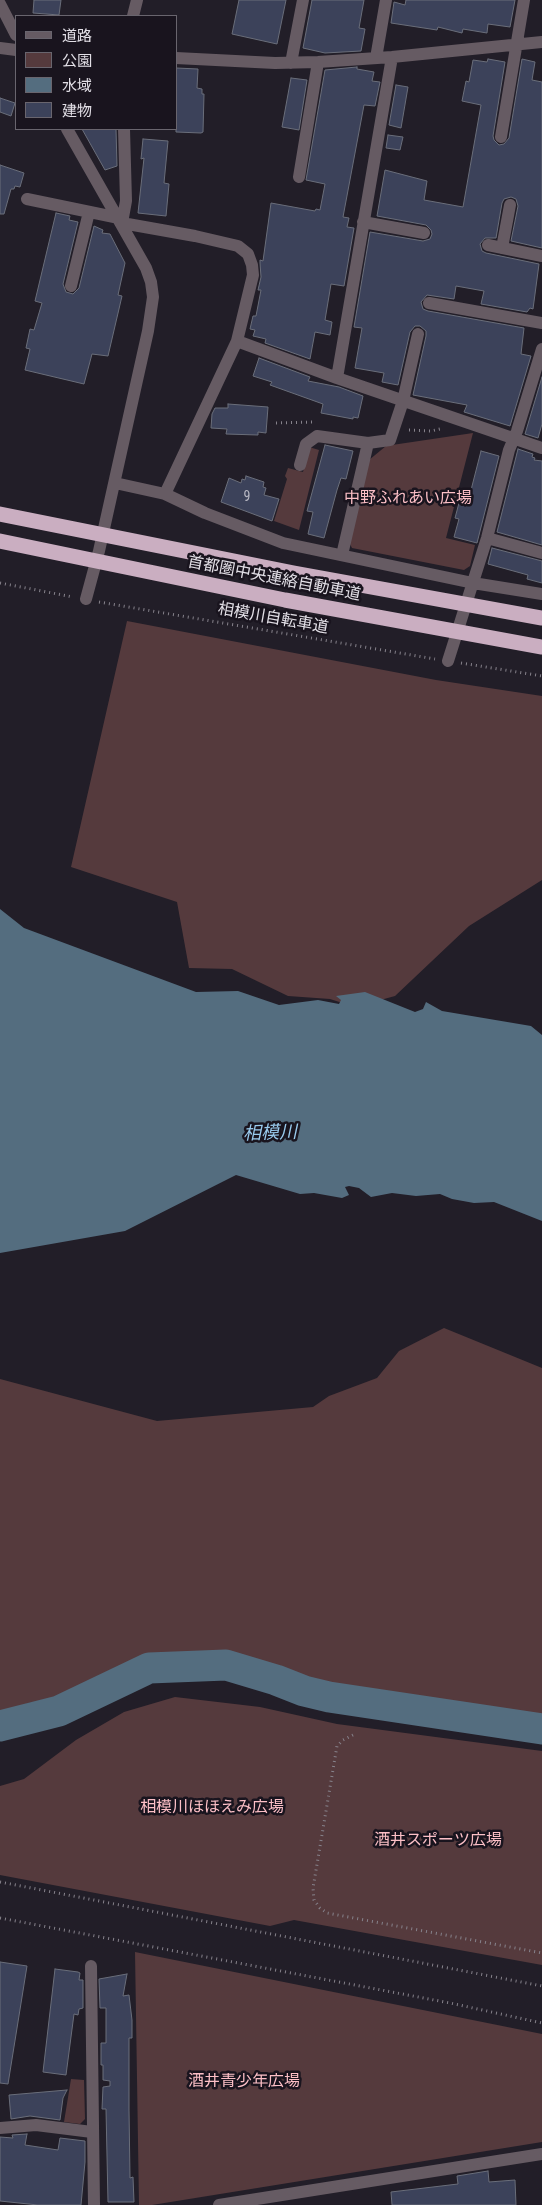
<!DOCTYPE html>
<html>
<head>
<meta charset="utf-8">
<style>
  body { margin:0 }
  #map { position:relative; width:542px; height:2205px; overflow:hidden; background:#221e28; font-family:"Roboto Condensed","Noto Sans JP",sans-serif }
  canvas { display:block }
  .legend { position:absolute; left:15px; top:15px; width:162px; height:115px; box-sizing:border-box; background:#19141e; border:1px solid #69656e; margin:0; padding:6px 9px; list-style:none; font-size:15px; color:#e2dfe6 }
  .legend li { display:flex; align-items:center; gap:10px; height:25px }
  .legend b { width:25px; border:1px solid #69656e }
</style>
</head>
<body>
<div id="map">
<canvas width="542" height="2205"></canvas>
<ul class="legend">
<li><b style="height:6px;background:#665b63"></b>道路</li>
<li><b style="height:14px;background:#553a3d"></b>公園</li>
<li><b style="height:14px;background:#546d7f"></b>水域</li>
<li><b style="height:14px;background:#3c425a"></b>建物</li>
</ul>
</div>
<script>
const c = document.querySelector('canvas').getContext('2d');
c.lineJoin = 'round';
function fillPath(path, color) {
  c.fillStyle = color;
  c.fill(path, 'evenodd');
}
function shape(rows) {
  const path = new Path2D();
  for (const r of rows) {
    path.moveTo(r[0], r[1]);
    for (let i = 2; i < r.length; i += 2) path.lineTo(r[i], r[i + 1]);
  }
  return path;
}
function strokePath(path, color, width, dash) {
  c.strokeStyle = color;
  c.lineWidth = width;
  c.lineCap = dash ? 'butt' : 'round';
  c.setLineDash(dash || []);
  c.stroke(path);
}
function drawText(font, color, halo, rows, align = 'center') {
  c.font = font + ' "Roboto Condensed","Noto Sans JP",sans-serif';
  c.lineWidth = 5;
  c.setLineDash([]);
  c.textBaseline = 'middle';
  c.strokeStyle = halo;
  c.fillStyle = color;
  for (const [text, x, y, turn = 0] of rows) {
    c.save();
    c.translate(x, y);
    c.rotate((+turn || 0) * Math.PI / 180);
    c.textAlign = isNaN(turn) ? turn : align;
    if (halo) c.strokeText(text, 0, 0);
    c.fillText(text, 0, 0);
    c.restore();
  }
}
const green = shape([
  [473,433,446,538,475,545,470,566,464,570,352,548,349,542,369,460,386,446,392,445],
  [309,447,319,450,299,530,274,521,287,479,285,476,288,468,303,472],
  [127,621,436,680,542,696,542,880,469,926,395,996,355,1007,330,999,288,996,232,969,189,968,177,902,71,867],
  [444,1328,542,1368,542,1723,306,1690,274,1677,239,1670,161,1678,137,1685,71,1715,55,1701,28,1703,0,1719,0,1379,157,1421,313,1407,329,1396,377,1378,399,1351],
  [175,1697,260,1707,337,1724,542,1751,542,1965,294,1920,270,1926,0,1875,0,1786,24,1779,76,1740,124,1712],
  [135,1952,542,2034,542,2142,152,2205,139,2205],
  [71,2079,84,2080,85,2119,80,2124,64,2122]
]);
const water = shape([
  [0,909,24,928,196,992,238,991,279,1005,318,1000,339,1004,341,1000,336,996,365,992,415,1012,423,1009,426,1002,442,1011,531,1026,542,1035,542,1221,494,1202,474,1203,452,1199,440,1194,416,1196,392,1193,371,1197,359,1188,349,1186,345,1187,349,1195,342,1198,314,1193,300,1194,236,1175,125,1231,0,1253]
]);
const river = shape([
  [0,1726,59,1711,149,1668,226,1665,276,1680,304,1691,329,1697,542,1729]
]);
const building = shape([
  [34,0,61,0,59,15,33,13,34,0],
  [239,0,286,0,277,44,232,34,239,0],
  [312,0,364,0,359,28,365,29,361,51,325,53,303,48,312,0],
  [406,0,515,0,510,27,488,24,487,33,463,29,462,33,438,27,437,30,391,23,394,2,405,5,406,0],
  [488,59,505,62,493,136,494,140,499,145,504,144,509,138,522,59,535,62,532,80,542,82,542,248,511,241,518,206,516,199,511,197,504,199,502,203,496,238,485,238,480,244,482,251,486,253,539,264,533,309,530,308,527,312,481,304,484,291,456,286,454,299,427,295,421,302,423,309,428,311,524,328,521,354,531,356,510,426,464,412,467,405,413,395,426,336,426,331,420,326,415,326,410,332,398,385,382,382,384,373,355,368,362,328,354,327,370,232,423,241,430,239,432,234,431,230,426,225,377,216,385,170,427,181,424,200,463,207,481,105,462,101,466,81,469,82,473,60,487,62,488,59],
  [357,67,357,69,374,72,372,81,380,82,375,106,364,105,343,217,349,218,347,227,354,228,344,286,331,284,325,320,332,322,330,335,315,332,310,359,265,343,266,339,253,336,255,330,250,329,253,316,256,316,261,290,258,290,261,277,260,263,260,260,263,261,271,203,315,211,316,209,320,210,325,184,306,180,325,70,357,67],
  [176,68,198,69,197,88,202,89,202,94,204,94,203,132,201,133,176,132,176,68],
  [291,78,307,80,299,130,282,127,291,78],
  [396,85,408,87,401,128,389,125,396,85],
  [0,98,15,103,11,116,0,112,0,98],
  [82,129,116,129,117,166,105,170,82,129],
  [388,135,403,137,400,150,386,148,388,135],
  [143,139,168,141,164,183,169,184,166,216,138,213,144,158,141,159,143,139],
  [0,165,24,173,20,187,15,186,14,189,11,189,4,214,0,214,0,165],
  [56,213,70,216,69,220,78,222,63,284,66,292,73,294,79,288,94,226,103,230,102,233,110,234,125,263,118,295,122,296,108,356,92,354,84,384,25,370,30,349,26,348,30,329,34,330,42,303,35,301,56,213],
  [259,358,310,377,308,381,339,387,363,396,358,418,353,417,353,419,321,413,323,404,270,385,272,382,253,376,259,358],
  [542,377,542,424,538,438,525,434,542,377],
  [228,404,268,407,266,433,258,432,258,435,226,434,227,429,211,428,212,414,215,408,228,408,228,404],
  [325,445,353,451,346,479,341,478,337,490,324,538,308,534,313,512,307,511,325,445],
  [518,449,533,454,532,457,535,458,534,460,542,461,542,545,497,532,518,449],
  [481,451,499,456,477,543,454,537,459,519,455,518,459,503,463,504,465,493,470,494,481,451],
  [246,476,264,482,263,487,266,488,264,495,279,499,272,521,221,502,229,478,241,483,242,479,245,480,246,476],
  [492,548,542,561,542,583,527,579,528,575,488,564,492,548],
  [0,1962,27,1966,8,2084,0,2083,0,1962],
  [55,1969,78,1972,80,1973,79,1980,83,1980,83,2008,79,2009,78,2015,74,2014,66,2075,43,2072,55,1969],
  [127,1974,123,1996,129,1995,132,2020,132,2038,129,2038,129,2110,130,2178,133,2177,134,2202,108,2202,106,2109,102,2109,103,2087,110,2086,110,2081,103,2080,103,2065,101,2065,101,2043,106,2043,106,2008,100,2008,99,1979,127,1974],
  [67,2090,63,2098,60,2120,30,2116,11,2119,9,2095,67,2090],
  [27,2134,25,2145,58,2150,60,2138,85,2141,85,2162,81,2205,38,2205,0,2201,0,2137,13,2138,12,2135,27,2134],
  [488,2171,489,2182,515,2180,516,2205,392,2205,391,2192,458,2184,457,2176,488,2171]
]);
const path = shape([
  [276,423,313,422],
  [409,430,431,431,440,429],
  [0,583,73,597],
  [99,602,435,659],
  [461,663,542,676],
  [353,1735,343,1740,337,1746,313,1888,314,1900,320,1908,327,1913,542,1953],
  [0,1882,542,1986],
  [0,1918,450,2003,542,2023]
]);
const minor = shape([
  [0,4,16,35],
  [133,16,137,0],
  [0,48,16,50],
  [176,58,275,63,318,62,392,57,542,42],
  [376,58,386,0],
  [291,63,303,0],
  [67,129,146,268,151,282,153,297,148,331,99,551,86,599],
  [501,137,524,0],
  [299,177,318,62],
  [27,199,119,218],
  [363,222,424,233],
  [122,223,195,236,238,246,248,254,252,265,253,275,237,341,165,494],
  [122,223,126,201,124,129],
  [488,245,542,256],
  [502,248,510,205],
  [71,286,89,212],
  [429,303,542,323],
  [237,341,337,378,542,448],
  [337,378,392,57],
  [300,465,306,444,317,436,368,443,390,440,403,401,418,334],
  [115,483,165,494,205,513,283,543,473,583,542,594],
  [487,538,542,553],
  [342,555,368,443],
  [448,661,487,538,509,450,517,431,542,349],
  [91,1966,94,2205],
  [0,2128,36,2125,92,2132],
  [219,2205,542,2154]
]);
const highway = shape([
  [0,514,294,573,542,618],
  [0,541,285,600,542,647]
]);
const numberNames = [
  ["9",247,497]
];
const parkNames = [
  ["中野ふれあい広場",408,499],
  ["相模川ほほえみ広場",212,1808],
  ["酒井スポーツ広場",438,1841],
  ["酒井青少年広場",244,2082]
];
const streetNames = [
  ["首都圏中央連絡自動車道",274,579,11],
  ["相模川自転車道",273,619,10]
];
const waterNames = [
  ["相模川",270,1134,-2]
];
fillPath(green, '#553a3d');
fillPath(water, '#546d7f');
strokePath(river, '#546d7f', 31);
fillPath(building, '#3c425a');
strokePath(building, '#6a6e7a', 1);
strokePath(path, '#87838c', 3, [1, 4]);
strokePath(minor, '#665b63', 12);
strokePath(highway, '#caaec1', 15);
drawText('14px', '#b8b8c3', null, numberNames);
drawText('16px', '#fcbfc6', '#19141e', parkNames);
drawText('16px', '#e2dfe6', '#19141e', streetNames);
drawText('italic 18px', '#99caed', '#19141e', waterNames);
</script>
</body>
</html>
